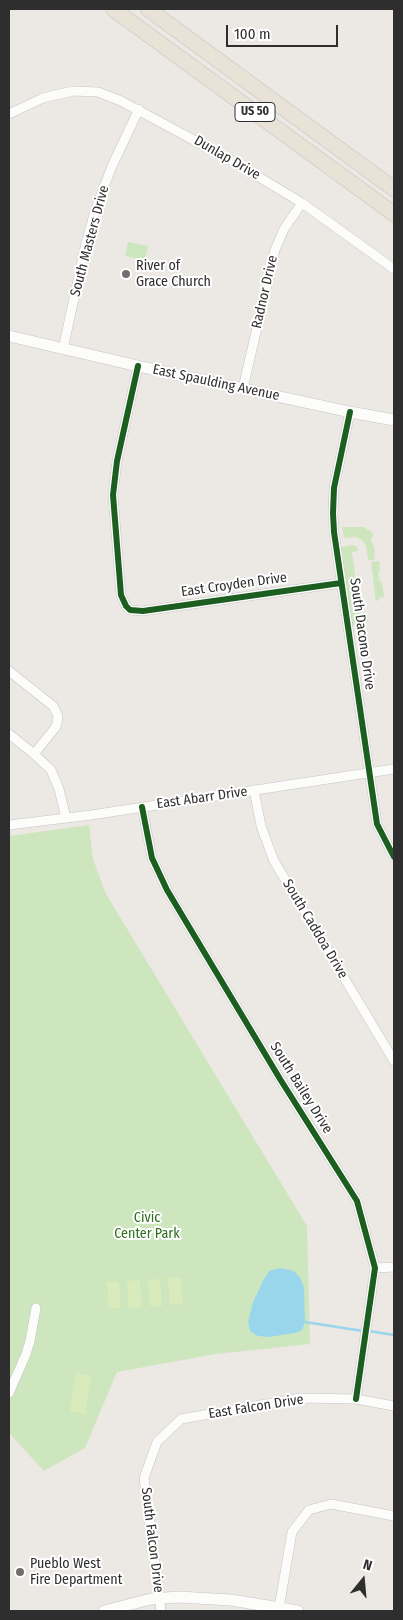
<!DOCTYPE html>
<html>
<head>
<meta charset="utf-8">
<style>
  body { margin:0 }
  #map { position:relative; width:403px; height:1620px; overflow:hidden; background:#ece8e4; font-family:"Fira Sans Condensed",sans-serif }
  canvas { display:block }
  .frame { position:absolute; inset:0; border:10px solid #2e2e2e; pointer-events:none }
  .north { position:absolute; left:338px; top:1555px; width:50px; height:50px; -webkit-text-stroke:4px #fff; paint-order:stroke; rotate:17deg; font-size:14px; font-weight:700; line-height:20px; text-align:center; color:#2e2e2e }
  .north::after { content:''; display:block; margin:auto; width:18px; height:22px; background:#2e2e2e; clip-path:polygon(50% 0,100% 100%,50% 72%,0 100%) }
  .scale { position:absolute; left:226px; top:25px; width:112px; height:22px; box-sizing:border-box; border:2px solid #2e2e2e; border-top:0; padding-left:6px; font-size:15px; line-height:18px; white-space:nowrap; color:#2e2e2e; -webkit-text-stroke:4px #fff; paint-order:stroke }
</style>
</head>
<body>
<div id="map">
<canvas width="403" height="1620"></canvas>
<div class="frame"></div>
<div class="north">N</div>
<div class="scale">100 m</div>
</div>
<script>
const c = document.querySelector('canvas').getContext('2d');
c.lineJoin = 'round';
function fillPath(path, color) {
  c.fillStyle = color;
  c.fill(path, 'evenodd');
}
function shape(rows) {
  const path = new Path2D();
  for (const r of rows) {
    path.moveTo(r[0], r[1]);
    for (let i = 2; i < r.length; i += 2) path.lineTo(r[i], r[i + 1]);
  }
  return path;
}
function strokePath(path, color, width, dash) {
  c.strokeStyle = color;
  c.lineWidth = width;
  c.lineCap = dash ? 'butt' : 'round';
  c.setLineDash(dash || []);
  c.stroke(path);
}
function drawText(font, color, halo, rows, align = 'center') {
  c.font = font + ' "Fira Sans Condensed",sans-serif';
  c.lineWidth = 4;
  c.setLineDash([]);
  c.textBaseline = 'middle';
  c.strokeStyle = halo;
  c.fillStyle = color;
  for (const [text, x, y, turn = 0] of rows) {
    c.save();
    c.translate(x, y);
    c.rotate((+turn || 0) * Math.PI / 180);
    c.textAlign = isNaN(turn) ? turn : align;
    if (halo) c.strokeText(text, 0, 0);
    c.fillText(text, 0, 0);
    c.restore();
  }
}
const green = shape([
  [128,242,148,246,145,261,125,256],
  [342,527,363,527,372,532,373,535,371,541,375,550,374,560,368,560,366,546,362,540,356,537,344,538],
  [353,545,356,546,358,549,358,551,352,552,361,618,369,619,367,622,363,625,352,626,341,547],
  [379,561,380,571,378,572,380,582,382,582,384,597,379,598,379,600,376,601,371,562],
  [89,825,93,859,106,894,307,1226,310,1344,216,1354,117,1372,85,1448,44,1471,9,1433,9,836]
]);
const pitch = shape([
  [181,1277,183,1304,170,1305,168,1278],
  [160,1279,162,1306,150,1306,148,1280],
  [140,1280,142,1307,129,1308,127,1281],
  [107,1282,119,1282,121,1308,109,1309],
  [76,1373,91,1376,85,1414,70,1411]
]);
const water = shape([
  [281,1268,294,1271,301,1279,304,1288,305,1322,302,1330,295,1333,269,1337,258,1336,250,1331,248,1322,253,1302,263,1281,269,1271]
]);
const stream = shape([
  [305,1322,363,1331],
  [369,1331,394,1335]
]);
const minor = shape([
  [9,114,43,98,73,91,98,92,121,101,229,159,302,203,394,269],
  [63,349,86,243,96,208,112,166,139,109],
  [138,366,117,461,113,495,121,595,126,606,130,610,143,611,341,583],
  [243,388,275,250,284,229,302,203],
  [350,412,334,488,333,513,334,532,377,824,394,857],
  [9,671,53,706,58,716,57,724,55,728,34,754],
  [9,734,34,754,51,770,59,789,66,818],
  [254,790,261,826,274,861,394,1061],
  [142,807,152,858,167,890,280,1079,357,1201,375,1268,356,1399],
  [9,825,91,815,394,769],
  [375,1268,394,1267],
  [9,1393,26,1354,30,1341,36,1308],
  [279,1608,292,1532,309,1510,331,1504,394,1516],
  [161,1611,144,1478,157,1442,181,1419,301,1398,356,1399,394,1406]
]);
const tertiary = shape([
  [9,336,138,366,350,412,394,420],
  [104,1611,151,1599,179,1597,231,1600,298,1611]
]);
const trunk = shape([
  [113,9,394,214],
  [148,9,394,189]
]);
const cycleway = shape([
  [138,366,117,461,113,495,121,595,126,606,130,610,143,611,341,583],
  [350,412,334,488,333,513,334,532,377,824,394,857],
  [142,807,152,858,167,890,280,1079,357,1201,375,1268,356,1399]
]);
const markers = [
  [126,274,5,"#706f6e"],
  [20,1572,5,"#706f6e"]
];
const shields = [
  [255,112,40]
];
const shieldNames = [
  ["US 50",255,112]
];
const streetNames = [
  ["Dunlap Drive",227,158,30],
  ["South Masters Drive",90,241,-75],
  ["Radnor Drive",265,292,-77],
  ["East Spaulding Avenue",216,383,12],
  ["East Croyden Drive",234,585,-8],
  ["South Dacono Drive",362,634,82],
  ["East Abarr Drive",202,798,-8],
  ["South Caddoa Drive",315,929,59],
  ["South Bailey Drive",301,1088,58],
  ["East Falcon Drive",256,1407,-9],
  ["South Falcon Drive",152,1540,83]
];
const poiNames = [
  ["River of",136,266],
  ["Grace Church",136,282],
  ["Pueblo West",30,1564],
  ["Fire Department",30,1580]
];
const parkNames = [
  ["Civic",147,1218],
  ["Center Park",147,1234]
];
fillPath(green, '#cee6be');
fillPath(pitch, '#d9eabb');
fillPath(water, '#99d6ec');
strokePath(stream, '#99d6ec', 2.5);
strokePath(minor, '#c5c4c5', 10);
strokePath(tertiary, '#c5c4c5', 12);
strokePath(trunk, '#c6c5c4', 16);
strokePath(minor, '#fcfcfb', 9);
strokePath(tertiary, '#fcfcfb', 11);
strokePath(trunk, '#e9e2d6', 15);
strokePath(cycleway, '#1b5e20', 6);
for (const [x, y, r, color] of markers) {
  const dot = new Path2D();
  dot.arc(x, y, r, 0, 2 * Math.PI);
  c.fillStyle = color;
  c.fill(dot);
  strokePath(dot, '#fff', 2);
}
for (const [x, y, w] of shields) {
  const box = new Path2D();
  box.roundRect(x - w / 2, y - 9.5, w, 19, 4);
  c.fillStyle = '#fff';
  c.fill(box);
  strokePath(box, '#2e2e2e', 1);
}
drawText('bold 12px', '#2e2e2e', null, shieldNames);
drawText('14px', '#2e2e2e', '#fff', streetNames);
drawText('14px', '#2e2e2e', '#fff', poiNames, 'left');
drawText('14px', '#2c6e1b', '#fff', parkNames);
</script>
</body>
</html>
